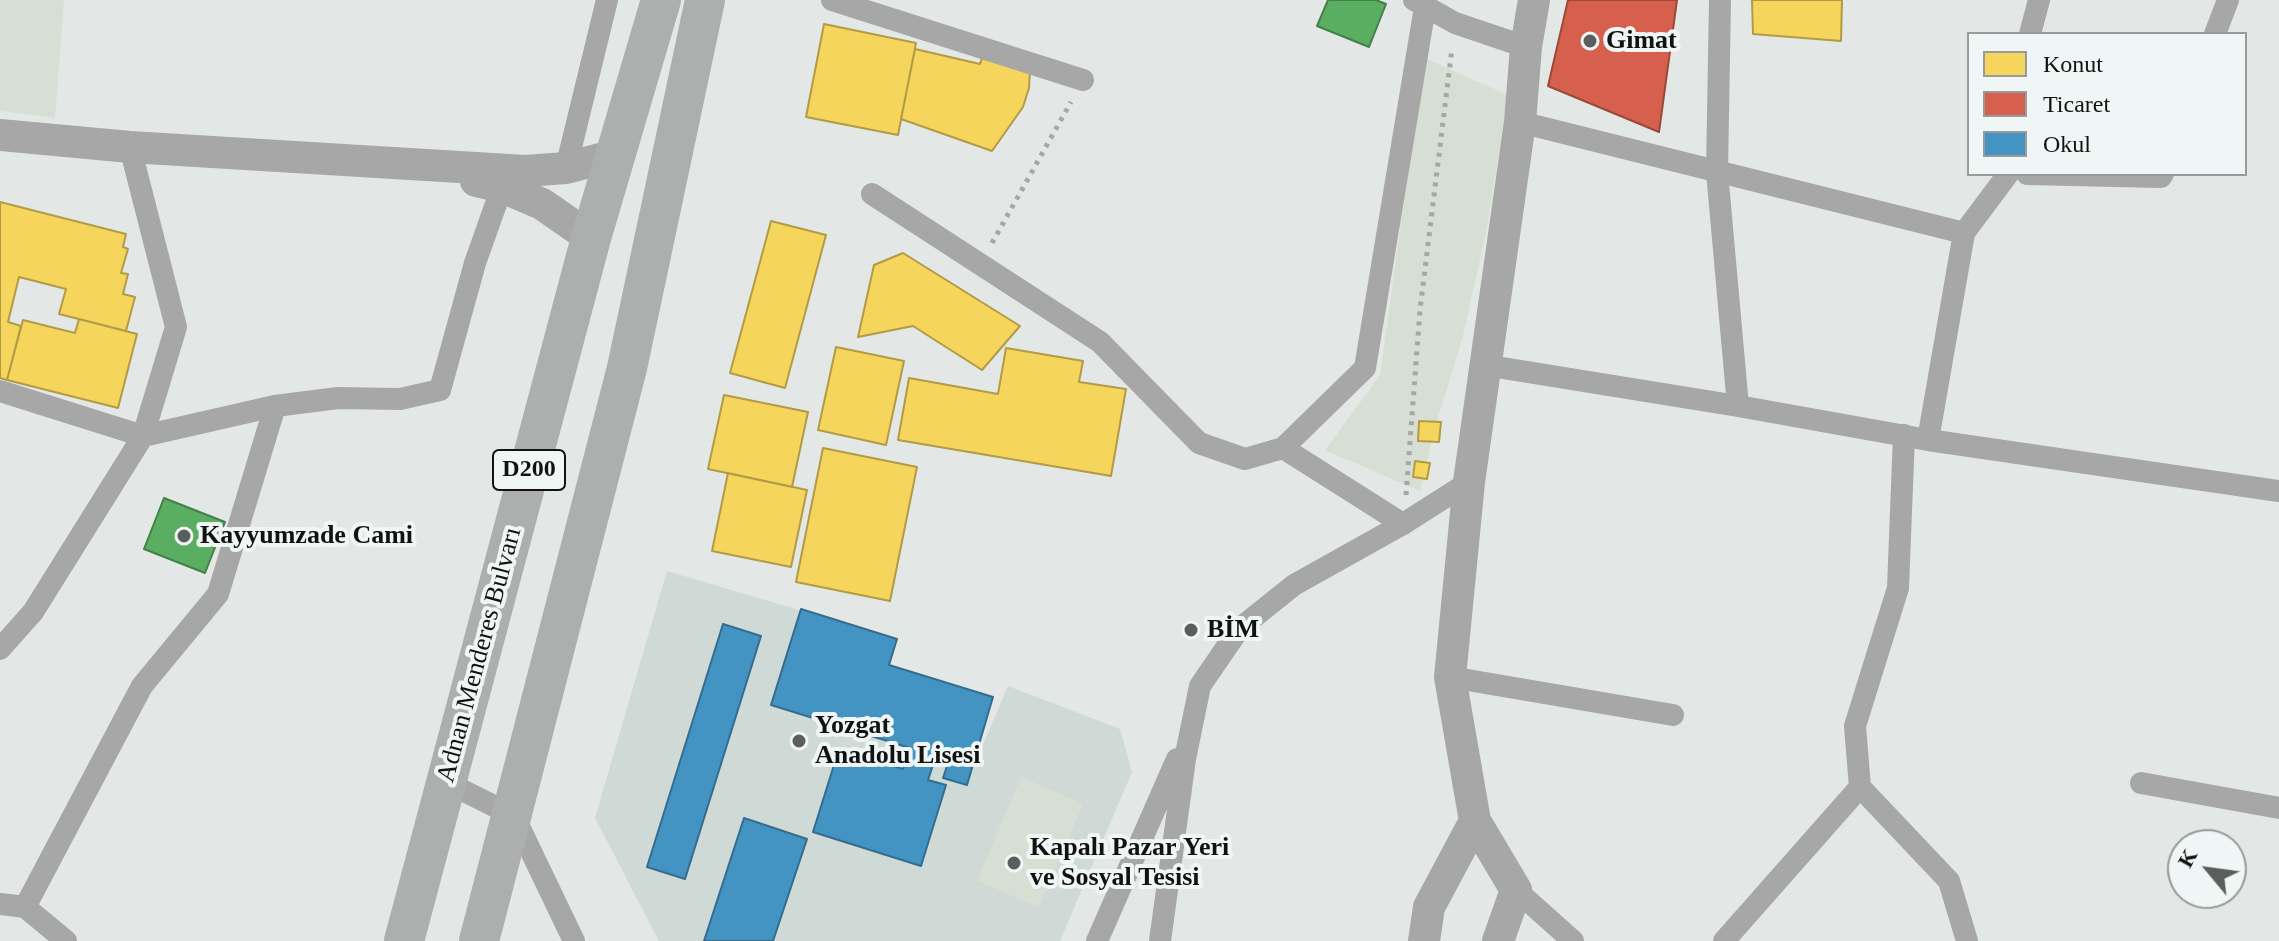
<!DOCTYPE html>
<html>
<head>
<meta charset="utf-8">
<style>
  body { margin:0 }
  #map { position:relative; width:2279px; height:941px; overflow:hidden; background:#e3e8e6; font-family:"Times New Roman",serif }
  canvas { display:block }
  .legend { position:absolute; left:1967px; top:32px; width:280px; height:144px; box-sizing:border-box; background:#f0f6f5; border:2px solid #979b9a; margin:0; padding:10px 14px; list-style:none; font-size:24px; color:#111312 }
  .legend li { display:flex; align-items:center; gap:16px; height:40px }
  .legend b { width:40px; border:2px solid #979b9a }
  .north { position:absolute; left:2167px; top:829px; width:80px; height:80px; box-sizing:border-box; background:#f0f6f5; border:2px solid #979b9a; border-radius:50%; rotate:299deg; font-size:22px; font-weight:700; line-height:32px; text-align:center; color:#111312 }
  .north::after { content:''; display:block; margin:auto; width:28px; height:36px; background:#5a5e5c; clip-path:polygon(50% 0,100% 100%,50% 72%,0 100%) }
</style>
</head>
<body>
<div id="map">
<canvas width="2279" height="941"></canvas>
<ul class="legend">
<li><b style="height:22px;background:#f6d55c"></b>Konut</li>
<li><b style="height:22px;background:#d6604d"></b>Ticaret</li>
<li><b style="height:22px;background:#4393c3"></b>Okul</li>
</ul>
<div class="north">K</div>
</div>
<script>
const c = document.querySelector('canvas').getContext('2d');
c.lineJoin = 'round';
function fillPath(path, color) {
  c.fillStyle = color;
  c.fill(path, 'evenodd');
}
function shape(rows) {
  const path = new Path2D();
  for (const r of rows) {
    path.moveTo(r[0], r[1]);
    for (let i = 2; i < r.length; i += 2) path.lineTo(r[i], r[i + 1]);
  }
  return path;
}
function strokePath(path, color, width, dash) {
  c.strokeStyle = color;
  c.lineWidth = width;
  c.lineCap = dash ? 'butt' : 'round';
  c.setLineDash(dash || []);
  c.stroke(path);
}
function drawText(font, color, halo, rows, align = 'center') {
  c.font = font + ' "Times New Roman",serif';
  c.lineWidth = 8;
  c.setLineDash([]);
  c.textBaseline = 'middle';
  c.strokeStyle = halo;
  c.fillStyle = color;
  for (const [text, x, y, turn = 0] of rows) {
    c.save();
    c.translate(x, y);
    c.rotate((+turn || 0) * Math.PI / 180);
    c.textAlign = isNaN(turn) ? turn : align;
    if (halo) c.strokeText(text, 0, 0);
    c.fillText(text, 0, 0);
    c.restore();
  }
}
const built = shape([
  [667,571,897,639,890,665,993,697,971,773,1008,686,1120,729,1132,772,1060,941,659,941,595,818]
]);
const green = shape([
  [0,0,64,0,55,118,0,111],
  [1424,58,1508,95,1487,228,1463,336,1435,428,1420,491,1325,450,1380,375],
  [1021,777,1083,804,1039,907,977,881]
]);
const homes = shape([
  [1752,0,1842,0,1841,41,1753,34,1752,0],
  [824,24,916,43,898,135,806,117,824,24],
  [915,49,980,64,982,58,1030,70,1029,88,1023,107,992,151,901,119,915,49],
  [0,202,126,234,123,247,128,249,121,273,128,274,123,294,135,297,126,331,59,314,66,289,19,277,8,322,21,326,7,380,0,378,0,202],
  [771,221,826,235,785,388,730,373,771,221],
  [903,253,1020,326,982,370,913,326,858,337,874,265,903,253],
  [79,319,137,334,118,408,7,380,23,320,75,333,79,319],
  [836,347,904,361,886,445,818,430,836,347],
  [1006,348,1083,361,1079,382,1126,389,1111,476,898,440,909,378,998,394,1006,348],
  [724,395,808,412,792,487,708,469,724,395],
  [1419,421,1441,422,1439,442,1418,441,1419,421],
  [823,448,917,467,890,601,796,582,823,448],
  [1415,461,1430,463,1427,479,1413,477,1415,461],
  [728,473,807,490,791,567,712,551,728,473]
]);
const shops = shape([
  [1568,0,1677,0,1659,132,1548,86,1568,0]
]);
const schools = shape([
  [801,609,897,639,889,665,993,697,967,785,943,778,949,760,936,756,928,780,946,785,921,866,813,832,839,749,903,769,910,748,771,705,801,609],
  [723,624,761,636,685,879,647,867,723,624],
  [744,818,807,839,773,941,704,941,744,818]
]);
const public = shape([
  [1328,0,1376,0,1386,4,1369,47,1317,26,1328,0],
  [164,498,225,522,205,573,144,549,164,498]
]);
const path = shape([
  [992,243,1071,102],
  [1406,495,1420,310,1452,48]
]);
const street = shape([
  [832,0,1083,80],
  [1414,0,1455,23,1526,47],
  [2030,34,2039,0],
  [2215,34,2228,0],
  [1520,122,1964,233],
  [566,168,607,0],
  [2027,174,2161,177,2163,174],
  [872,194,1100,342,1199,443,1245,459,1283,448,1403,524],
  [1484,365,1738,406,1717,172,1720,0],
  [0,391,143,436,176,327,130,147],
  [1738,406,1928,440,2279,491],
  [1928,440,1964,233,2008,174],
  [1283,448,1365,368,1425,7],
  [0,649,33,612,143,436,275,406,338,398,400,399,440,390,475,263,502,187],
  [1450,677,1673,715],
  [446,782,514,816,574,941],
  [2141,783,2279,808],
  [1860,787,1855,726,1898,588,1904,435],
  [1516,890,1573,941],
  [0,904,25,907,66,941],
  [25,907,142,686,218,594,275,406],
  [1097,941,1177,759],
  [1160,941,1185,759,1200,686,1239,629,1294,585,1403,524,1469,482],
  [1724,941,1860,787,1949,881,1967,941]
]);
const secondary = shape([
  [0,135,130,147,525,171,566,168,608,157,618,146],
  [476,181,502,187,542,204,591,238,596,215],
  [1424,941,1429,907,1475,821],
  [1498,941,1516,890,1475,821,1450,677,1469,482,1520,122,1526,47,1534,0]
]);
const highway = shape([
  [404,941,591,238,661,0],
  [479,941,627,368,705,0]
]);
const markers = [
  [1590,41,8,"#5a5e5c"],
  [184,536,8,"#5a5e5c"],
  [1191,630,8,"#5a5e5c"],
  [799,741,8,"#5a5e5c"],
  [1014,863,8,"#5a5e5c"]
];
const shields = [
  [529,470,72]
];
const shieldNames = [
  ["D200",529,470]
];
const poiNames = [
  ["Gimat",1606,41],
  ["Kayyumzade Cami",200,536],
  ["BİM",1207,630],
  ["Yozgat",815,726],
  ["Anadolu Lisesi",815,756],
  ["Kapalı Pazar Yeri",1030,848],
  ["ve Sosyal Tesisi",1030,878]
];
const streetNames = [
  ["Adnan Menderes Bulvarı",480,655,-75]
];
fillPath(built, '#cfd9d6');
fillPath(green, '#d7dfd4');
fillPath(homes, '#f6d55c');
strokePath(homes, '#b19b46', 2);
fillPath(shops, '#d6604d');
strokePath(shops, '#9b493b', 2);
fillPath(schools, '#4393c3');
strokePath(schools, '#346d8e', 2);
fillPath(public, '#5aae61');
strokePath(public, '#448049', 2);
strokePath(path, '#a5a7a6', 5, [4, 6]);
strokePath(street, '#a7a7a7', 22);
strokePath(secondary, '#a6a7a6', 32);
strokePath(highway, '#acafae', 40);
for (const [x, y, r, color] of markers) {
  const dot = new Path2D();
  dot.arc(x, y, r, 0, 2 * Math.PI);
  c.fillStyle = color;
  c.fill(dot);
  strokePath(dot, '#f0f6f5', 3);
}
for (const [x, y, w] of shields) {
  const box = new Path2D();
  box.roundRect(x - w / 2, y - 20, w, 40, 6);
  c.fillStyle = '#f0f6f5';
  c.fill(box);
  strokePath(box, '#111312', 2);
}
drawText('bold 24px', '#111312', null, shieldNames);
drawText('bold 26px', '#111312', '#f0f6f5', poiNames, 'left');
drawText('26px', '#111312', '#f0f6f5', streetNames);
</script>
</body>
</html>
